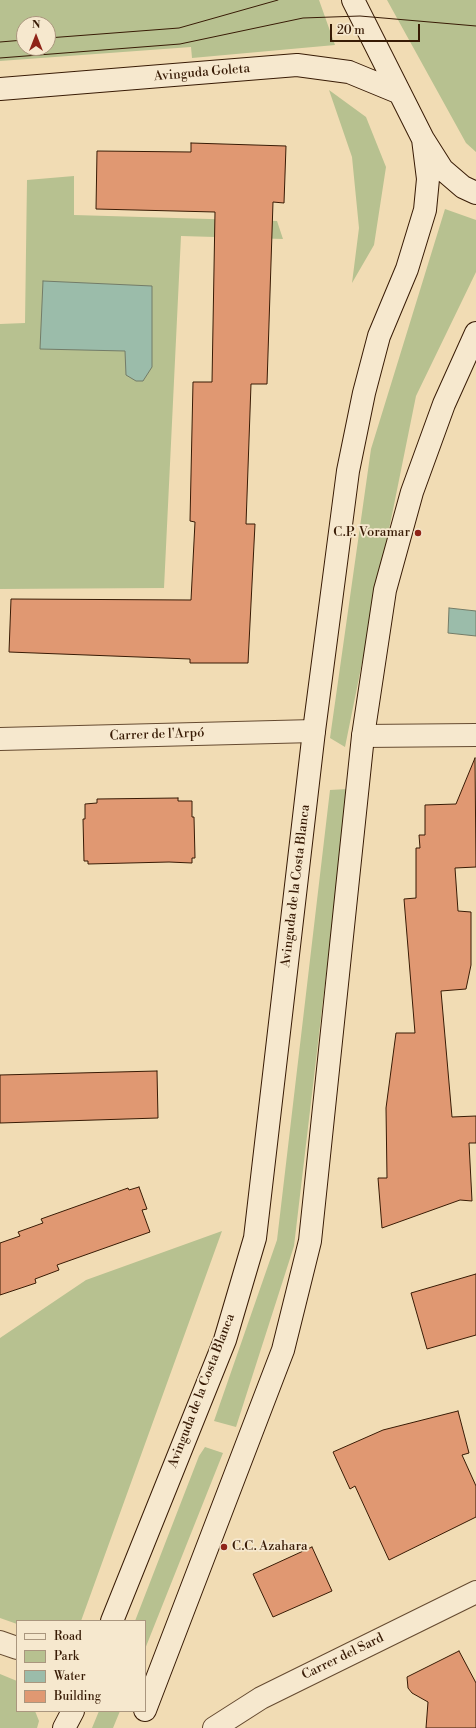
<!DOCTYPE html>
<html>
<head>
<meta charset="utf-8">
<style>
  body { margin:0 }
  #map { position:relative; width:476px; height:1728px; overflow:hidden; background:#f1dcb4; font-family:"Libre Bodoni",serif }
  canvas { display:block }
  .legend { position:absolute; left:16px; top:1620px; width:130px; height:92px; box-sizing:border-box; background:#f6e8ce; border:1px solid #aa967e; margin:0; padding:5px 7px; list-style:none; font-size:12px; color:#381b05 }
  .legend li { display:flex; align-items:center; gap:8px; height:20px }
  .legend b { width:20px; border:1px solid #aa967e }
  .north { position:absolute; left:16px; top:16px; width:40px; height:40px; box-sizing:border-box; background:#f6e8ce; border:1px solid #aa967e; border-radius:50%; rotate:0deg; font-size:11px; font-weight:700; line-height:16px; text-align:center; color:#381b05 }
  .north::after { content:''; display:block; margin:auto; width:14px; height:18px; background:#8f2418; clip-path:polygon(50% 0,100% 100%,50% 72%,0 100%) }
  .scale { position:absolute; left:330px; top:24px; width:90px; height:18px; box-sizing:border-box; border:2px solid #381b05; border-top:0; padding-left:5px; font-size:12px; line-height:14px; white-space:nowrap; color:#381b05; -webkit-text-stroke:3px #f6e8ce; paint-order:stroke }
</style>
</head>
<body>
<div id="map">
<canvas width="476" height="1728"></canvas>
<ul class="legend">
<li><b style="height:5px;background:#f6e8ce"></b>Road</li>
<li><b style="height:11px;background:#b7c190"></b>Park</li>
<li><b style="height:11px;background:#9bbcaa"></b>Water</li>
<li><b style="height:11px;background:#e09872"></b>Building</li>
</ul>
<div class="north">N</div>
<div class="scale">20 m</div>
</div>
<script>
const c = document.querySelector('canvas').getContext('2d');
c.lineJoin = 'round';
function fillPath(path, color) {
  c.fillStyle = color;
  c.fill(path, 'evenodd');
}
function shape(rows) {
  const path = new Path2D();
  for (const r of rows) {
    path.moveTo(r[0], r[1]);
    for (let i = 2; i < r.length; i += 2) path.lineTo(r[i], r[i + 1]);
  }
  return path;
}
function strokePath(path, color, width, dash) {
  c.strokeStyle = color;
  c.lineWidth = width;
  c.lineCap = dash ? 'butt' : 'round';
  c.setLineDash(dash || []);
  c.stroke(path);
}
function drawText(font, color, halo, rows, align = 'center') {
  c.font = font + ' "Libre Bodoni",serif';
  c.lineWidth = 3.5;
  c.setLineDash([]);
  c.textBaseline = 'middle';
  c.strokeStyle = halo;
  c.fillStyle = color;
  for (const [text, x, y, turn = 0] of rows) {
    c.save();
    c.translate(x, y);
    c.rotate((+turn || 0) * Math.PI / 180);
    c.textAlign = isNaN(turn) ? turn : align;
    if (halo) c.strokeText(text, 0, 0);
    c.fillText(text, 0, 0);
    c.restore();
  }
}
const green = shape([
  [0,0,319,0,335,45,192,58,191,47,0,61],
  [24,24,48,24,48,48,24,48],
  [387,0,476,0,476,152,466,143],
  [329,90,366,117,386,167,374,245,352,283,359,228,352,157],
  [74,176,74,215,277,221,283,239,181,236,164,588,0,589,0,324,25,323,27,180],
  [445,209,476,220,476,272,416,396,345,747,330,738,371,449],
  [348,789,294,1246,236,1427,214,1421,277,1240,330,790],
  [222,1231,81,1621,17,1621,17,1624,0,1618,0,1338,86,1280],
  [205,1447,223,1453,145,1649,145,1621,135,1621,199,1456],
  [0,1674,17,1681,17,1711,35,1711,39,1721,37,1728,0,1728],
  [99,1711,120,1711,113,1728,92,1728]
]);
const water = shape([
  [43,281,152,286,152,367,143,381,136,381,126,375,125,351,40,349,43,281],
  [449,608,476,611,476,636,448,633,449,608]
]);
const building = shape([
  [191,143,286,146,284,203,273,202,267,384,251,384,246,524,255,524,248,663,190,663,190,659,9,652,11,599,191,600,195,522,190,521,193,382,212,382,215,212,96,209,97,151,191,152,191,143],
  [475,758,476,867,455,868,458,911,471,912,471,965,466,989,441,991,452,1117,476,1116,476,1143,469,1143,472,1201,460,1200,382,1228,378,1178,387,1178,386,1108,396,1033,415,1033,404,899,416,898,416,848,420,848,419,835,425,835,425,805,456,804,475,758],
  [178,798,178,801,192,801,192,817,194,817,195,858,192,858,192,863,169,862,88,864,88,861,84,861,83,819,85,819,85,804,97,803,97,799,178,798],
  [157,1071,158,1118,0,1123,0,1075,157,1071],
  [139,1187,147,1209,142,1210,150,1232,57,1265,59,1270,35,1279,36,1283,0,1295,0,1243,20,1236,18,1232,43,1223,41,1219,128,1188,129,1190,139,1187],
  [476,1274,476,1335,427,1349,411,1293,476,1274],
  [458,1411,469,1453,462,1455,476,1486,476,1517,389,1560,355,1486,350,1489,333,1452,383,1430,458,1411],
  [312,1547,332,1591,273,1617,253,1574,312,1547],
  [459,1651,476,1683,476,1728,426,1728,428,1702,412,1693,408,1688,407,1677,459,1651]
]);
const street = shape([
  [363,736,476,735],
  [0,739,314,731],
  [0,1642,17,1648],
  [214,1728,261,1698,476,1592]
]);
const secondary = shape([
  [353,0,423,139,442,169,463,187,476,193],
  [0,89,297,65,349,72,400,93],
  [112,1621,225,1340,255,1238,314,731,348,471,364,393,379,336,407,269,425,210,428,179,423,139],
  [145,1710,283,1350,310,1241,363,736,385,590,412,492,444,404,476,333],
  [64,1728,73,1711]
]);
const tram = shape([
  [48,38,179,28,278,0],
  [0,42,24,40],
  [0,58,180,44,303,18,360,16,476,26]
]);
const markers = [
  [418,533,4,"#8f2418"],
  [224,1547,4,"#8f2418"]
];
const streetNames = [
  ["Avinguda Goleta",202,73,-5],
  ["Carrer de l'Arpó",157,735,-2],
  ["Avinguda de la Costa Blanca",296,886,-83],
  ["Avinguda de la Costa Blanca",202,1391,-69],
  ["Carrer del Sard",343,1657,-26]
];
const poiNames = [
  ["C.P. Voramar",410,533],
  ["C.C. Azahara",232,1547,"left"]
];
fillPath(green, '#b7c190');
fillPath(water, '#9bbcaa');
strokePath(water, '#737c68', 1);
fillPath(building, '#e09872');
strokePath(building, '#381b05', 1);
strokePath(street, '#664b31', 24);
strokePath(secondary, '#381b05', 24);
strokePath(street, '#f6e8ce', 22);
strokePath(secondary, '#f6e8ce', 22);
strokePath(tram, '#381b05', 1);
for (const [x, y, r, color] of markers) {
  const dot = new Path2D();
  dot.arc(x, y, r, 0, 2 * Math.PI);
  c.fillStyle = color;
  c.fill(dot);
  strokePath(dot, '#f6e8ce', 1.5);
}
drawText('13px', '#381b05', '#f6e8ce', streetNames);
drawText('13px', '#381b05', '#f6e8ce', poiNames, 'right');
</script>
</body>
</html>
